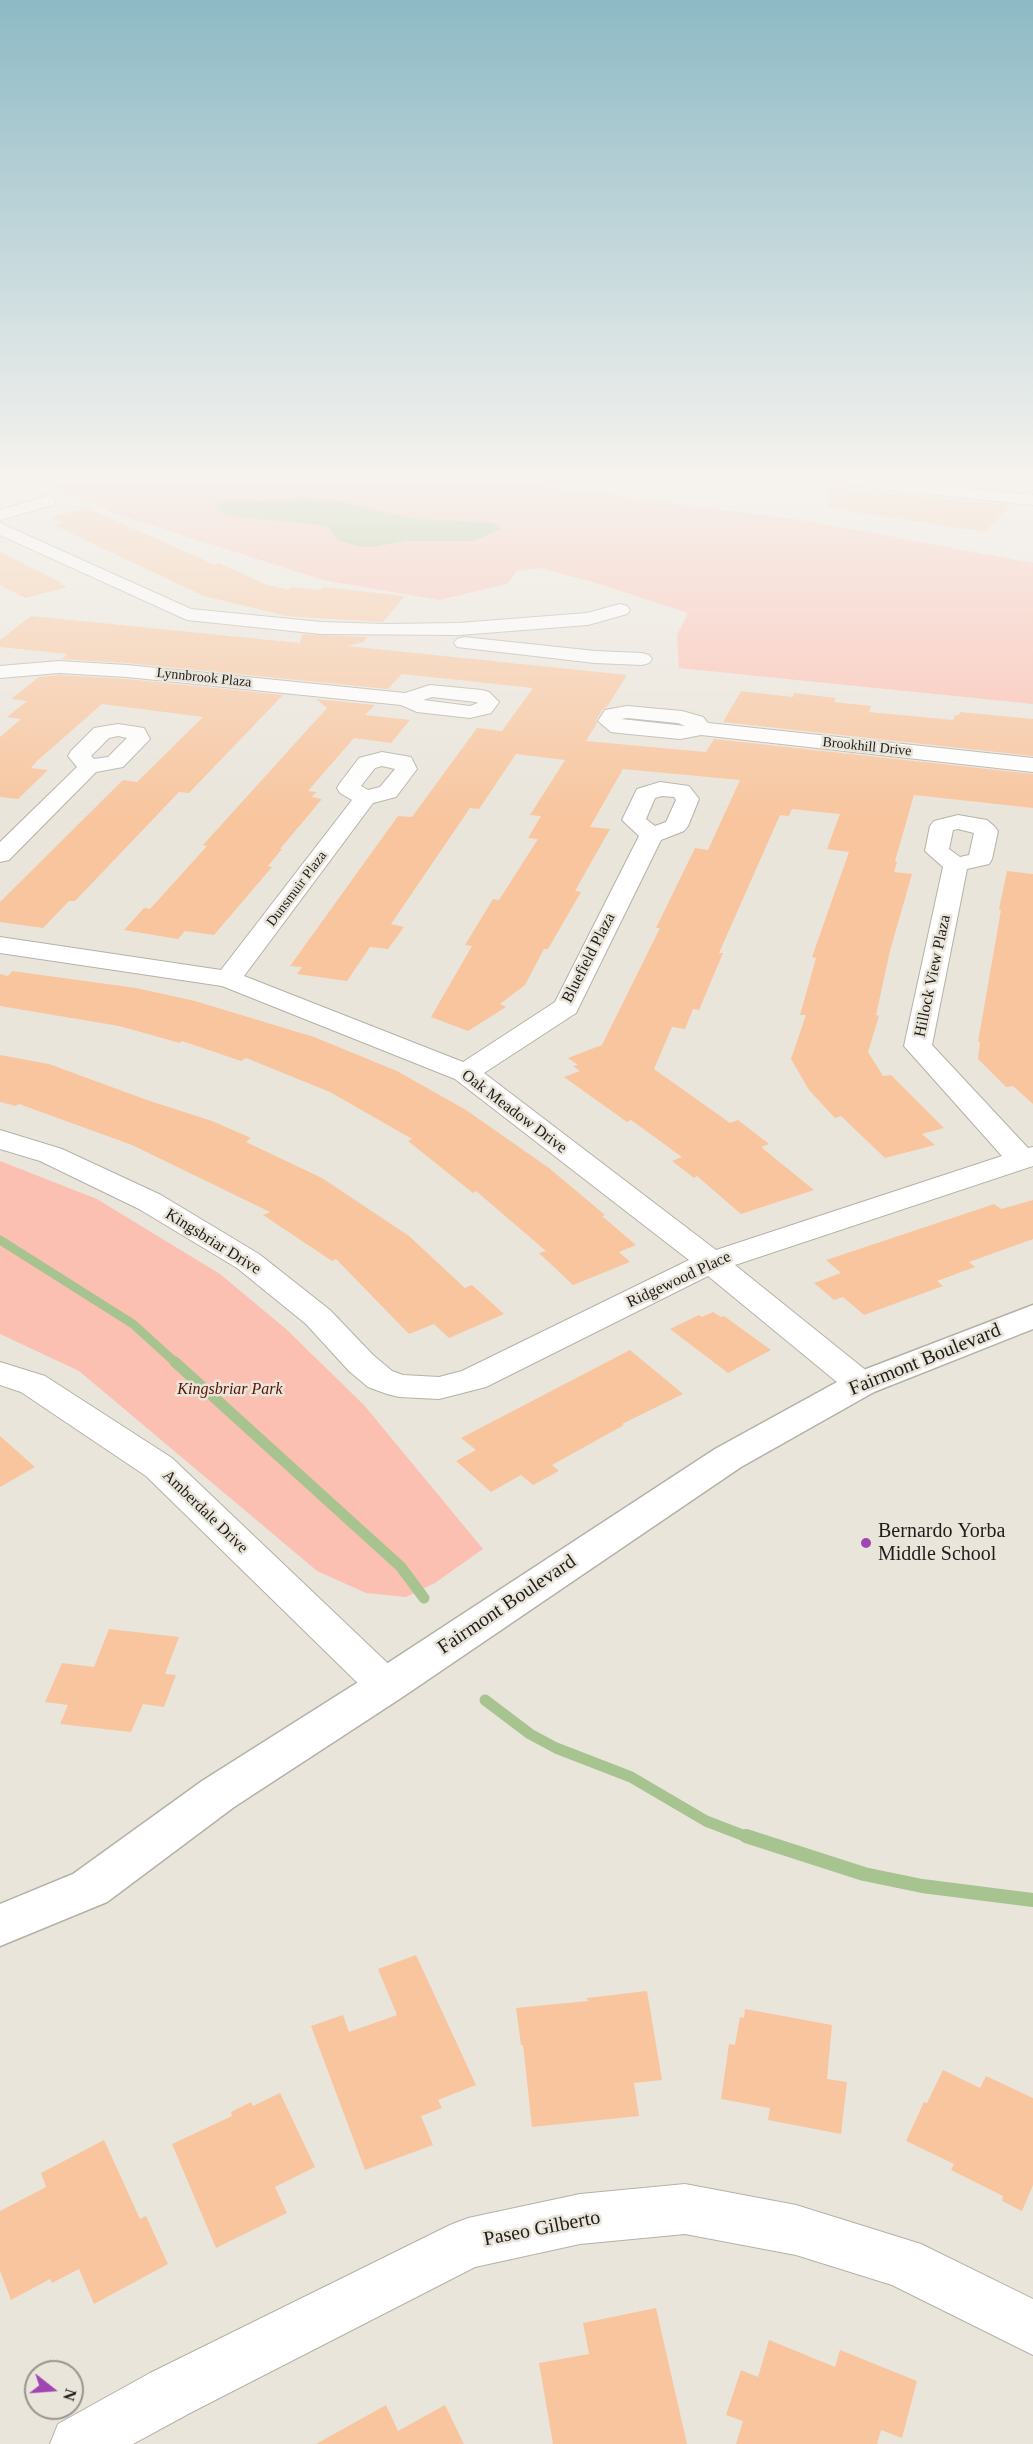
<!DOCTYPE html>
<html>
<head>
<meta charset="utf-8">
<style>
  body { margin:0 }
  #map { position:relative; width:1033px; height:2444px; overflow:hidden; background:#eae5db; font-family:Georgia,serif }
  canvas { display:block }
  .north { position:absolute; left:24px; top:2360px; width:60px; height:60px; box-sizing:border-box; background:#eae5db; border:2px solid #98958d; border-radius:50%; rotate:107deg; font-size:16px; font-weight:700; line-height:24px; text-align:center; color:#1d1c18 }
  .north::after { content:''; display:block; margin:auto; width:21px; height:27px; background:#9f46b2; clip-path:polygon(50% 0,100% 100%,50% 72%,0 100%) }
</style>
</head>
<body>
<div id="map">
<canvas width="1033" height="2444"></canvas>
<div class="north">N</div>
</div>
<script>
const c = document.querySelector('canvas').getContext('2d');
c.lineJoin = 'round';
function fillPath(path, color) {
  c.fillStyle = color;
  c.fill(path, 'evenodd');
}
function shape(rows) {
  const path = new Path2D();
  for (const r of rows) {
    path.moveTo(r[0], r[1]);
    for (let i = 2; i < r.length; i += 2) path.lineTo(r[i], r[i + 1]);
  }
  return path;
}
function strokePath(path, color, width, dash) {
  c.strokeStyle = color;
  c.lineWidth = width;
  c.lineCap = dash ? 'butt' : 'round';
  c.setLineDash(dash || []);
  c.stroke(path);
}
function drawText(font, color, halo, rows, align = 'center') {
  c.font = font + ' Georgia,serif';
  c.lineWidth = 5;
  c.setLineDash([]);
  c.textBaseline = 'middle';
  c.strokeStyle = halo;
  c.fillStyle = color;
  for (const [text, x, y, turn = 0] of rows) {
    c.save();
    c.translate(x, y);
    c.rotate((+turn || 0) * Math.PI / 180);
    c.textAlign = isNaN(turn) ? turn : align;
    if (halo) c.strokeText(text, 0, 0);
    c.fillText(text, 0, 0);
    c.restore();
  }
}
const green = shape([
  [0,477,478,477,809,521,1033,563,1033,704,679,668,677,635,688,613,593,582,540,568,517,571,507,584,439,600,323,580,113,513,74,492,21,481,0,481],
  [0,1161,97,1199,220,1274,286,1329,364,1405,483,1549,435,1583,406,1597,366,1593,317,1571,79,1371,0,1334]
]);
const water = shape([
  [303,498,337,501,415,519,485,522,494,523,501,529,474,541,406,541,373,547,361,547,337,540,329,527,320,525,237,517,215,510,218,504,229,500,260,501]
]);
const streamFar2 = shape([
  [0,1240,133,1324,176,1363]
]);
const streamFar1 = shape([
  [175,1362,401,1567,424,1598],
  [485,1700,530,1734,556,1748,631,1777,706,1821,750,1838]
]);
const stream = shape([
  [746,1836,864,1874,922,1886,1033,1900]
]);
const building = shape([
  [875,477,1026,477,1018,491],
  [829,486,1011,505,985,532,827,508],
  [88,508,215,565,219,563,265,584,289,590,292,587,321,590,324,587,405,596,383,622,287,616,204,596,53,525,63,523,50,517],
  [0,552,62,583,60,584,67,587,25,598,0,585],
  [31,616,300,643,302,634,368,637,363,642,348,646,627,675,607,707,603,709,596,720,597,723,586,741,706,752,714,739,1033,774,1033,808,914,795,895,861,897,862,894,872,912,874,890,951,876,1015,879,1016,868,1052,883,1076,891,1075,944,1128,922,1134,935,1145,885,1158,841,1116,835,1118,809,1090,791,1059,806,1015,800,1015,816,958,812,957,849,852,827,849,840,814,792,809,789,816,780,815,719,953,723,953,699,1010,693,1009,685,1029,672,1027,654,1069,730,1123,738,1120,769,1144,761,1147,814,1190,741,1214,697,1176,694,1178,672,1161,682,1157,631,1120,627,1122,564,1077,580,1071,573,1066,578,1065,568,1058,602,1045,660,928,656,928,695,848,708,850,740,780,623,769,590,827,610,829,575,891,581,892,548,949,544,949,525,985,500,1004,506,1007,468,1031,431,1017,472,946,465,945,493,899,499,900,538,839,528,838,541,816,530,815,565,760,516,754,479,809,470,808,391,924,404,927,388,949,370,947,347,981,297,974,302,967,290,966,398,816,412,817,477,728,502,731,533,688,402,674,388,689,127,663,61,659,68,654,0,647,0,640],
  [59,675,127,679,283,695,189,793,179,792,75,901,69,901,43,928,0,922,0,902,123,780,137,782,203,717,102,704,37,761,31,768,48,770,18,799,0,797,0,737,21,719,7,717,27,701,11,699,39,677],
  [741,691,793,697,794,693,836,698,834,702,871,706,869,712,953,720,955,715,959,715,960,712,1033,719,1033,756,723,722],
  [316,699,375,705,365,715,410,720,391,743,354,738,308,791,317,792,311,797,322,799,280,849,282,849,268,866,272,867,214,935,185,931,178,939,124,930,144,908,150,909,207,846,203,845,327,708],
  [1007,871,1033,874,1033,1104,1013,1086,1006,1087,978,1059,980,1042,978,1042,1001,910,999,909],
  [12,971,136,988,195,1001,314,1037,397,1071,466,1110,549,1168,605,1215,602,1216,636,1245,619,1252,630,1262,573,1285,539,1253,546,1251,476,1191,473,1193,408,1141,412,1139,330,1092,246,1058,241,1061,182,1041,180,1043,119,1026,0,1006,0,974,8,976],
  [0,1055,49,1064,147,1100,212,1121,251,1138,246,1142,322,1178,409,1236,465,1288,472,1285,504,1314,449,1338,434,1324,409,1334,336,1259,332,1261,263,1215,270,1212,132,1145,19,1104,16,1106,0,1102],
  [1033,1200,1033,1239,969,1262,975,1267,937,1281,943,1286,864,1315,843,1297,834,1300,814,1283,841,1273,826,1260,994,1204,1001,1209],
  [713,1312,721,1317,724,1316,771,1350,728,1373,670,1329,699,1315,702,1317],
  [630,1350,683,1394,622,1424,624,1425,552,1465,559,1471,533,1485,521,1475,491,1492,456,1461,476,1450,461,1438],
  [0,1436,35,1467,0,1487],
  [109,1629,179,1637,165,1674,176,1675,164,1707,143,1704,131,1732,60,1724,68,1705,45,1702,62,1663,94,1667],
  [416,1955,476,2085,438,2100,442,2108,421,2116,433,2145,365,2170,311,2026,343,2015,349,2032,397,2015,378,1969],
  [647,1991,662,2080,634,2083,639,2116,532,2127,523,2045,521,2045,516,2008,588,2001,587,1998],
  [745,2009,832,2025,827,2079,847,2082,841,2134,768,2120,770,2108,721,2099,729,2044,735,2045,740,2017,744,2018],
  [943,2070,980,2088,986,2076,1033,2098,1033,2185,1022,2211,1002,2201,1003,2196,951,2170,954,2164,906,2141,924,2102,927,2103],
  [280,2093,315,2167,275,2187,287,2213,216,2248,172,2144,232,2116,231,2112,251,2102,253,2106],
  [104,2140,140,2219,146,2216,168,2264,94,2304,79,2269,52,2283,50,2279,11,2300,0,2271,0,2211,46,2187,41,2173],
  [656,2308,687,2444,553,2444,539,2363,589,2354,583,2323],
  [769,2340,835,2367,840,2350,917,2381,902,2438,881,2430,877,2444,736,2444,743,2421,726,2415,741,2370,758,2377],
  [386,2405,398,2431,445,2405,464,2444,316,2444]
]);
const minor = shape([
  [806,477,857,477,1033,495,1033,505,814,482,806,477],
  [47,496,53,497,55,501,53,505,0,520,0,510,47,496],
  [0,523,191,609,321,622,386,624,459,623,587,613,620,604,627,606,630,610,627,614,588,625,459,635,321,634,187,620,0,535,0,523],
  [464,637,595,651,642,653,649,655,652,659,649,663,642,665,595,663,457,647,454,643,457,639,464,637],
  [59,661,127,665,405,693,430,685,482,690,489,692,499,702,491,713,470,718,417,712,401,705,127,677,59,673,0,678,0,666,59,661],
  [432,697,476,702,478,703,470,706,423,700,432,697],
  [627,706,682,711,703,717,708,723,1033,758,1033,772,701,735,680,739,619,733,611,732,598,721,605,710,627,706],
  [627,718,678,723,685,726,621,719,627,718],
  [118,724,144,728,150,739,123,767,96,772,9,860,0,862,0,842,77,767,68,756,71,751,94,728,118,724],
  [118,736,127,738,108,757,94,759,91,756,109,738,118,736],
  [382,752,411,757,417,769,396,797,373,803,244,976,463,1062,555,1002,639,836,622,820,637,789,660,782,689,786,699,799,688,826,684,831,661,840,576,1013,484,1073,716,1250,1002,1156,904,1046,943,867,925,851,930,826,934,821,958,815,987,820,994,826,998,831,992,859,989,864,967,869,932,1045,1028,1148,1033,1147,1033,1166,735,1265,873,1376,878,1384,873,1392,861,1395,849,1392,708,1276,486,1387,439,1399,399,1397,387,1394,368,1387,349,1371,306,1324,237,1268,139,1209,40,1161,0,1149,0,1130,62,1149,161,1195,259,1254,330,1310,373,1355,392,1371,403,1375,439,1377,462,1371,689,1260,455,1079,222,986,0,953,0,937,221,970,352,800,340,793,337,788,340,783,359,758,382,752],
  [382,766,395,769,380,787,368,790,361,786,375,768,382,766],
  [662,796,674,797,676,800,666,822,655,826,646,819,655,798,662,796],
  [958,829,974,833,969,855,960,857,949,849,953,830,958,829],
  [0,1362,45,1376,172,1458,400,1675,406,1686,400,1697,386,1702,372,1697,146,1476,21,1392,0,1385,0,1362],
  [685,2184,796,2205,921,2244,1033,2299,1033,2355,892,2285,796,2255,685,2234,580,2244,475,2267,190,2413,133,2444,50,2444,58,2424,150,2373,450,2225,468,2218,580,2194,685,2184]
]);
const major = shape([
  [1033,1305,1033,1329,874,1392,741,1467,401,1698,234,1807,107,1902,0,1946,0,1904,73,1874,202,1781,371,1674,715,1449,848,1376,1033,1305]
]);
const markers = [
  [866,1543,6,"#9f46b2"]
];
const farStreetnames = [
  ["Lynnbrook Plaza",204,678,6],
  ["Brookhill Drive",867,747,6],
  ["Dunsmuir Plaza",297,889,-53]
];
const streetNames = [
  ["Bluefield Plaza",589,958,-63],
  ["Hillock View Plaza",933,976,-78],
  ["Oak Meadow Drive",514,1112,37],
  ["Kingsbriar Drive",213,1242,32],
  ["Ridgewood Place",679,1280,-25],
  ["Amberdale Drive",205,1512,44]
];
const parkNames = [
  ["Kingsbriar Park",230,1390]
];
const nearStreetnames = [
  ["Fairmont Boulevard",925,1360,-22],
  ["Fairmont Boulevard",507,1605,-34],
  ["Paseo Gilberto",542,2229,-11]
];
const nearPoinames = [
  ["Bernardo Yorba",878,1532],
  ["Middle School",878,1555]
];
fillPath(green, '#fcc0b2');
fillPath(water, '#a6c390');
strokePath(streamFar2, '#a6c390', 9);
strokePath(streamFar1, '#a6c390', 11);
strokePath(stream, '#a6c390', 14);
fillPath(building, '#f8c59e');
strokePath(minor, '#b5b1a8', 2);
strokePath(major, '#b5b1a8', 3);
fillPath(minor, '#fff');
fillPath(major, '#fff');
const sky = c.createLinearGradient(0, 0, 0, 819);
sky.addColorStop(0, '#8dbac5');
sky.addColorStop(0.58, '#f6f3ef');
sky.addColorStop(1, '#f6f3ef00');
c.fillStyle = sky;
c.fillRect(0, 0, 1033, 819);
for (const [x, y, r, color] of markers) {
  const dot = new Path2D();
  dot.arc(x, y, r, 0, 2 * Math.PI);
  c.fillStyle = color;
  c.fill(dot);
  strokePath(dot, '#eae5db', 2);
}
drawText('14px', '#1d1c18', '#eae5db', farStreetnames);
drawText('16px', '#1d1c18', '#eae5db', streetNames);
drawText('italic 16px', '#5b1203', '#eae5db', parkNames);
drawText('20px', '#1d1c18', '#eae5db', nearStreetnames);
drawText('20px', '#1d1c18', '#eae5db', nearPoinames, 'left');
</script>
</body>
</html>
